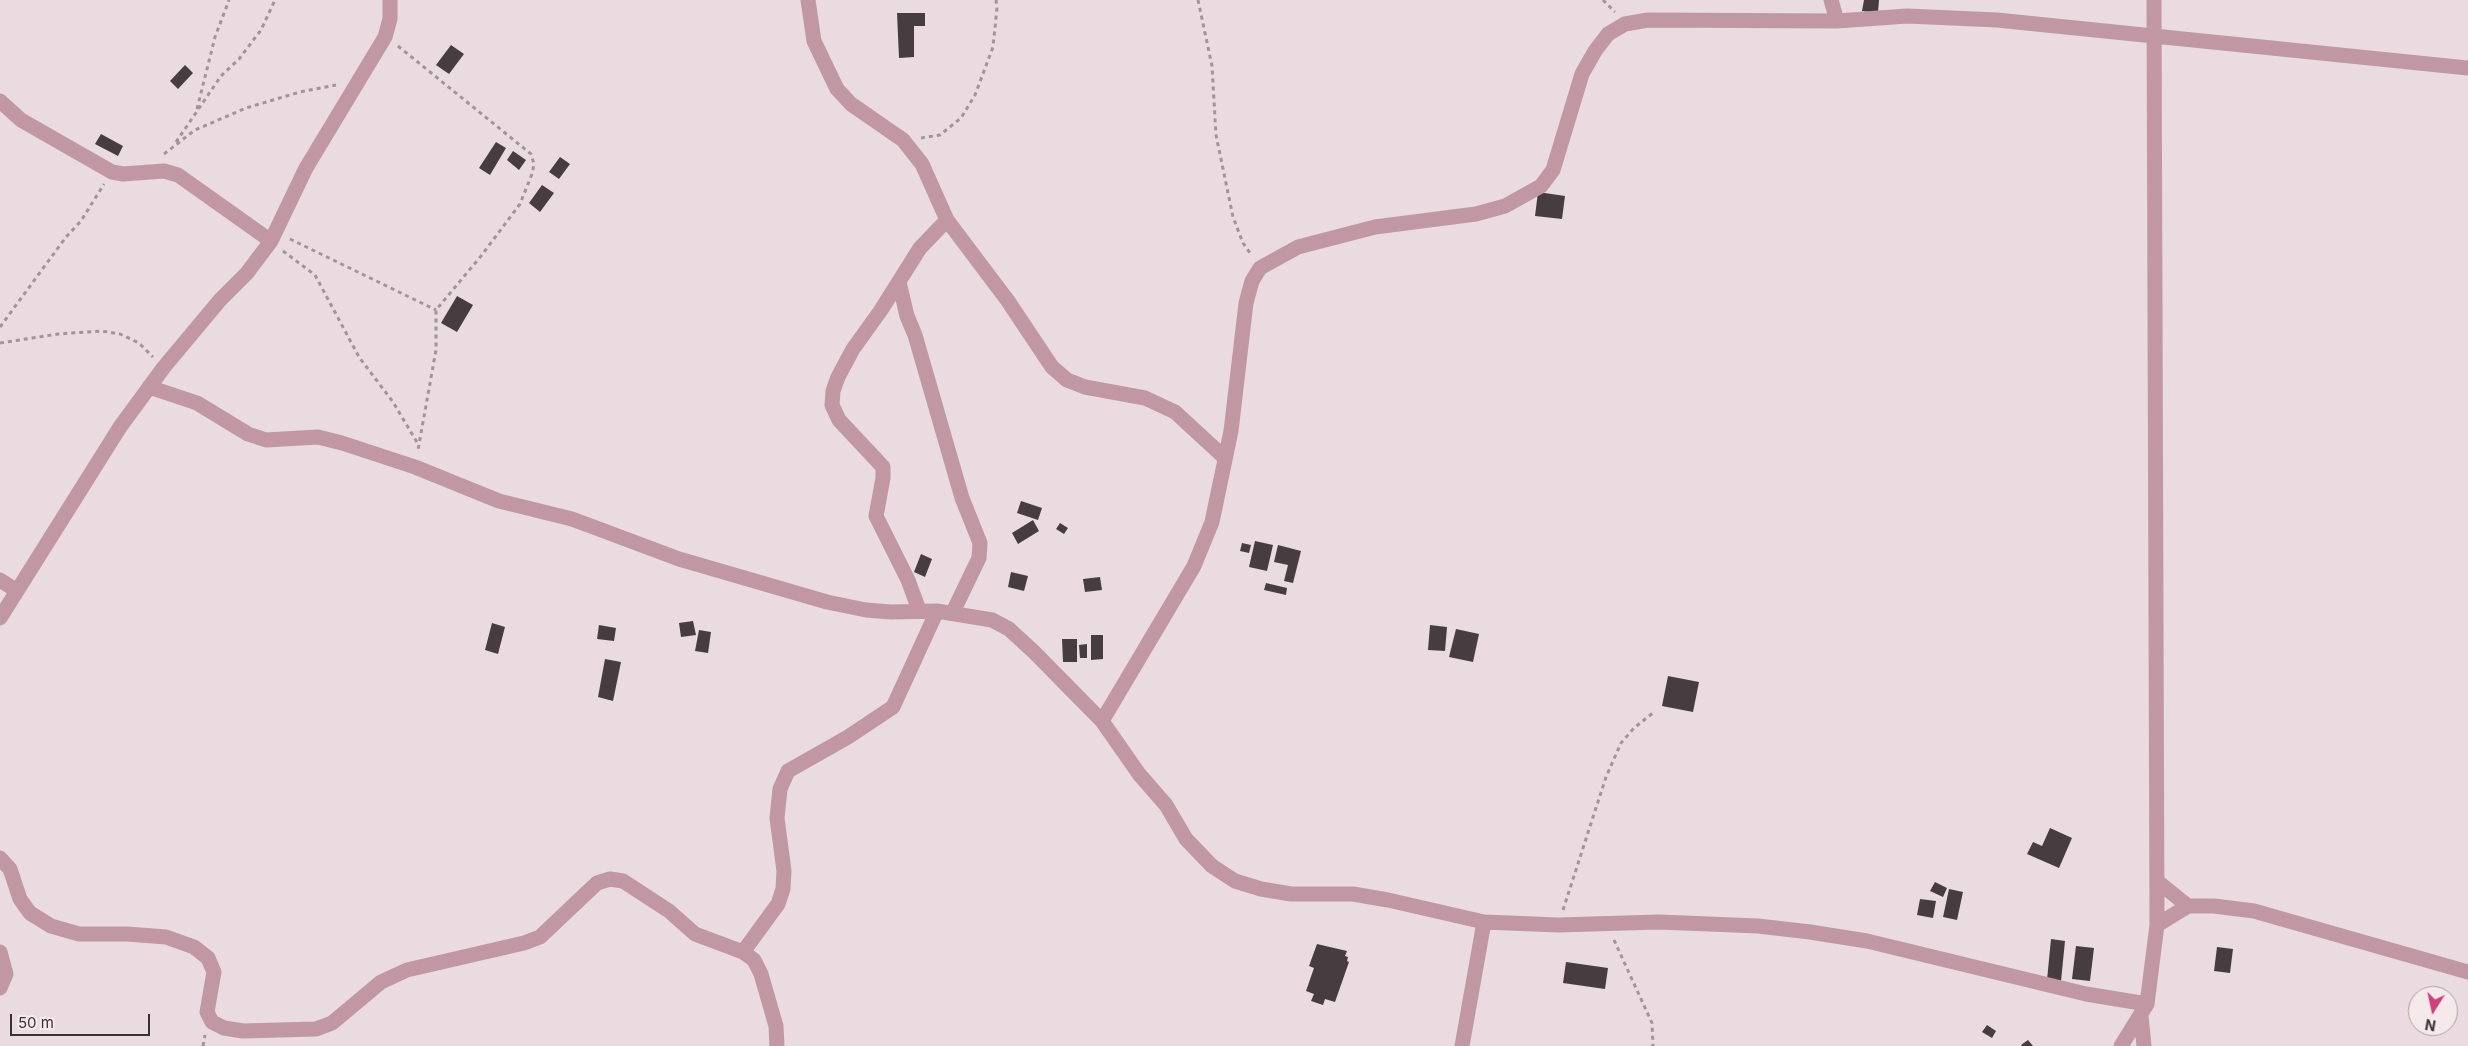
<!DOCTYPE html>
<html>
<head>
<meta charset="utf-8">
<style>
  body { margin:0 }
  #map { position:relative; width:2468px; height:1046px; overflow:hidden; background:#e9dbdf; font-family:Inter,sans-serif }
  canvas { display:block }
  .north { position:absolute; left:2408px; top:986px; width:50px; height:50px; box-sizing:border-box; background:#f6e9ec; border:1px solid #aaa0a2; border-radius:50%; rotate:190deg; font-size:14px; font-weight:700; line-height:20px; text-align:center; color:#373234 }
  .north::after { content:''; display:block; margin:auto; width:18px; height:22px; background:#ca417b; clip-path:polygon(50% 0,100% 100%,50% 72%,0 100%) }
  .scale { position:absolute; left:10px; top:1014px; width:140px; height:22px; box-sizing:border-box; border:2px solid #373234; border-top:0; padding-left:6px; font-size:15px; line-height:18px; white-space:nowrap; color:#373234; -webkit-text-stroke:4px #f6e9ec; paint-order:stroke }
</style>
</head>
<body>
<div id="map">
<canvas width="2468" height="1046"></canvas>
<div class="north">N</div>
<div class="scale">50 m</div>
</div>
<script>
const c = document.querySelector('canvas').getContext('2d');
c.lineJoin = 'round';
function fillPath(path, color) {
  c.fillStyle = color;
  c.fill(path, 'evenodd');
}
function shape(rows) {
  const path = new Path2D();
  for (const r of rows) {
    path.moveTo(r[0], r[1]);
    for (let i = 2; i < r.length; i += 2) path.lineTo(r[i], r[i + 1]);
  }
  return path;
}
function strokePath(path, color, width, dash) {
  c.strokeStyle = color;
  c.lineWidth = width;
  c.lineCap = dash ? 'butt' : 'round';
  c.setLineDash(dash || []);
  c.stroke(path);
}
const building = shape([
  [1864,0,1879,0,1878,13,1862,11],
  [897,13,925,13,925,26,914,26,914,57,899,58],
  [451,45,464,54,449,74,436,65],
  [185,65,193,73,178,89,170,81],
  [101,134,123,146,118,156,95,144],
  [496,142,506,148,490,175,479,168],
  [513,151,526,160,519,170,507,160],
  [560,157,570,164,559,179,549,172],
  [542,185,554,193,540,212,529,203],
  [1538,192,1565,196,1562,219,1535,216],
  [457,296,473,305,457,332,441,323],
  [1021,501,1042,508,1038,520,1017,513],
  [1033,520,1039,531,1018,544,1012,533],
  [1060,523,1068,528,1064,534,1056,529],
  [1255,541,1273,545,1267,571,1249,567],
  [1242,543,1251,545,1249,553,1240,551],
  [1278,545,1301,551,1293,583,1284,581,1288,565,1274,562],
  [921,554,932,559,925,577,914,572],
  [1011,572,1028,576,1024,591,1008,587],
  [1100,577,1102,590,1085,592,1083,579],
  [1266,583,1287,588,1286,595,1264,590],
  [693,621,696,635,681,637,679,623],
  [492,623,505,627,498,654,485,650],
  [599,625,616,628,614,641,597,639],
  [1430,625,1447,627,1445,651,1428,650],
  [1456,629,1479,634,1473,662,1449,657],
  [699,630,711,632,708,653,695,651],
  [1091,635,1103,635,1103,659,1091,660],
  [1062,639,1077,639,1077,662,1063,662],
  [1087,644,1087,658,1080,658,1079,645],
  [605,659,621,662,613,701,598,697],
  [1668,676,1699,682,1693,712,1662,706],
  [2050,828,2072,838,2059,868,2027,854,2033,842,2042,846],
  [1935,882,1947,888,1943,897,1930,891],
  [1949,889,1963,892,1957,920,1943,917],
  [1920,899,1936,901,1933,918,1917,915],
  [2051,939,2065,941,2061,981,2047,980],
  [1317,944,1347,951,1345,956,1348,957,1347,961,1349,962,1335,1002,1325,999,1323,1005,1311,1001,1314,994,1306,991,1314,968,1309,966],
  [2076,946,2094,948,2090,981,2072,979],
  [2217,947,2233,949,2230,973,2214,971],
  [1566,962,1608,968,1605,989,1563,983],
  [1987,1025,1996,1031,1992,1038,1982,1032],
  [2028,1040,2033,1046,2022,1046,2021,1045]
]);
const path = shape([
  [1198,0,1212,66,1216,135,1233,217,1243,243,1252,256],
  [1603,0,1615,12],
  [398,46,531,154,534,164,532,174,520,204,481,256,436,310,436,350,418,450],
  [197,109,215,37,229,0],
  [921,138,940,135,961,118,975,95,993,47,997,8,996,0],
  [176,142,221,76,239,59,261,30,275,0],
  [164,154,195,130,246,108,300,92,336,85],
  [290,239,436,310],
  [283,251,315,275,359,357,393,402,418,444],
  [0,327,66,237,81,221,104,184],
  [0,343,58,334,102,331,120,334,139,343,153,357],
  [1563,910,1606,777,1621,743,1634,728,1654,712],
  [1614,940,1652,1023,1653,1046],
  [203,1046,205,1035]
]);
const minor = shape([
  [808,0,814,41,837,89,851,104,903,140,922,164,947,220,1008,301,1052,367,1067,380,1085,387,1145,398,1175,412,1225,458],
  [1831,0,1837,21],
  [0,101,21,120,112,172,123,174,164,171,178,175,271,241],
  [899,282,907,316,915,335,962,498,980,543,979,558,953,612],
  [149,387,197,403,248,434,266,440,318,437,342,443,415,467,499,501,572,519,679,559,827,602,866,610,891,612,937,611,992,620,1009,629,1034,652,1102,721,1139,774,1166,805,1186,839,1212,866,1235,881,1261,889,1291,894,1353,894,1388,900,1484,922,1558,925,1659,922,1758,926,1810,932,1867,941,2086,994,2147,1004],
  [0,580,17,591],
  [919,610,908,580,876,516,883,478,883,467,839,420,832,405,833,391,838,377,853,349,881,310,920,248,947,220],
  [0,618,120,427,164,367,220,300,247,273,271,241,306,168,385,37,390,19,390,0],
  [1102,721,1194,566,1212,522,1231,431,1246,303,1252,281,1260,268,1298,247,1375,227,1476,214,1505,206,1541,186,1553,170,1582,74,1595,51,1608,34,1625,24,1648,20,1837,21,1907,16,1997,20,2468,68],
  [0,858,10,869,20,899,30,913,51,926,79,934,127,934,166,937,194,947,208,958,214,972,207,1012,212,1022,224,1028,243,1031,316,1029,332,1023,381,982,407,970,524,943,540,937,597,883,610,879,623,881,669,911,695,934,743,952,754,960,761,974,776,1026,777,1046],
  [2157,881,2188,906],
  [2157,925,2188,906,2214,906,2254,911,2468,972],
  [0,952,6,974,0,988],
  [743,952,778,904,783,889,784,871,777,818,780,789,788,771,848,737,893,707,937,611],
  [2141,1016,2144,1046],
  [1462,1046,1484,922],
  [2121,1046,2147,1004,2157,925,2154,0]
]);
fillPath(building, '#473d40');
strokePath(path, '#a09598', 3, [4, 4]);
strokePath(minor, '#c297a4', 15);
</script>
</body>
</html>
